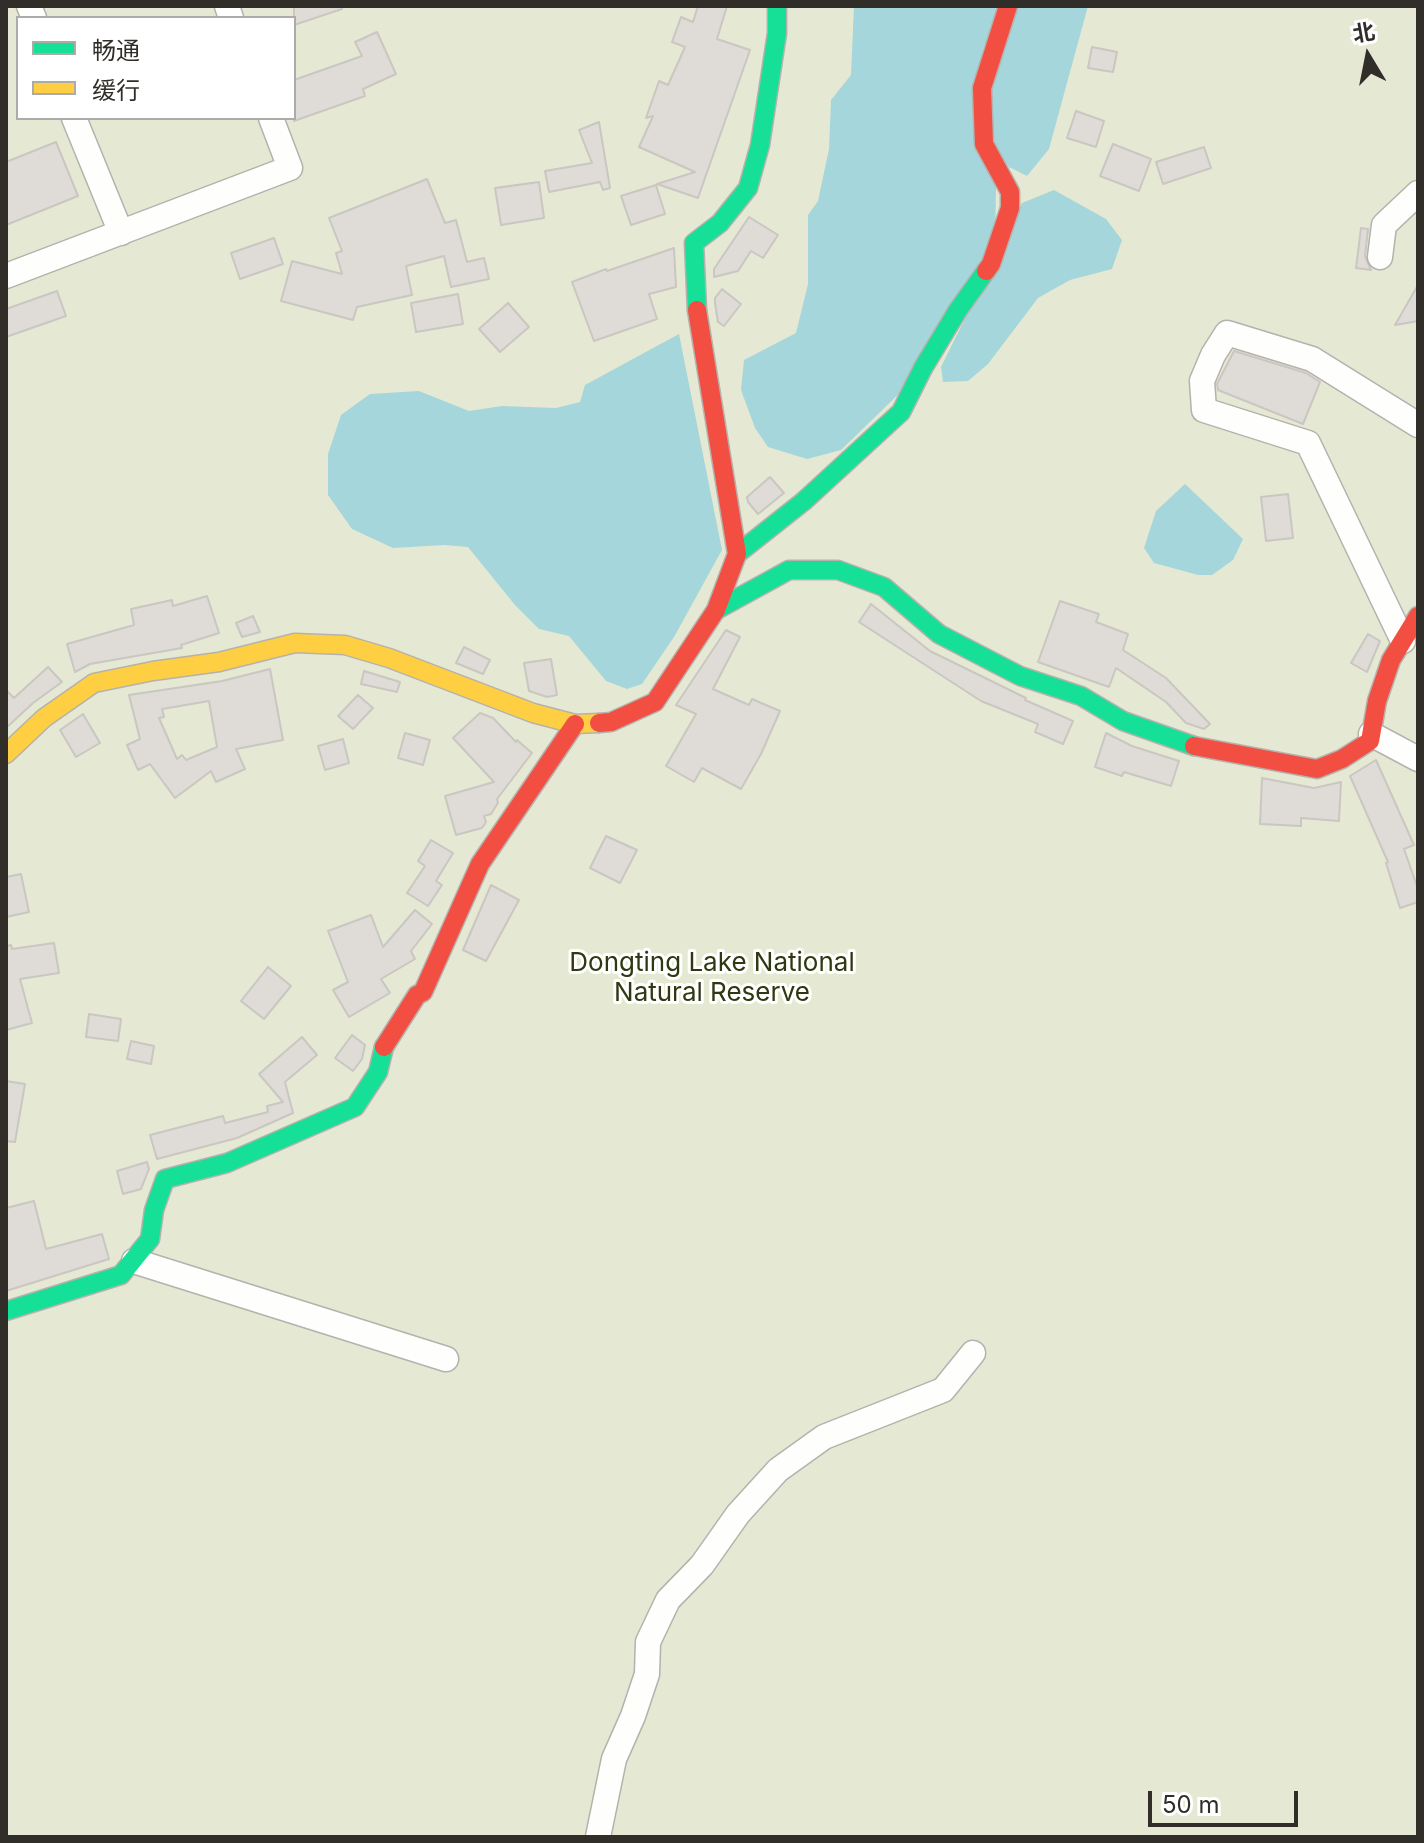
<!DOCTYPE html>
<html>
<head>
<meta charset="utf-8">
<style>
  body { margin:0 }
  #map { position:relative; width:1424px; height:1843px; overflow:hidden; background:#faf5f0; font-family:Inter,"Noto Sans SC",sans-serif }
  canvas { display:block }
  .frame { position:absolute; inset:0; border:8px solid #312e2a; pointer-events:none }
  .legend { position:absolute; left:16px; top:16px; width:280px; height:104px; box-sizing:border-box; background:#fff; border:2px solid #adabaa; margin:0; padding:10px 14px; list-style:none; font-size:24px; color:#312e2a }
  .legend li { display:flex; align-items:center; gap:16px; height:40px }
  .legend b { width:40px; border:2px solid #adabaa }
  .north { position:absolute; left:1328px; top:16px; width:80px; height:80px; -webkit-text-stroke:6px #fff; paint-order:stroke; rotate:350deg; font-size:22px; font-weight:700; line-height:32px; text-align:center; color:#312e2a }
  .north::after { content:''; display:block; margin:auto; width:28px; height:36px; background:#312e2a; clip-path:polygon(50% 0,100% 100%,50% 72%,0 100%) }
  .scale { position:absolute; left:1148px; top:1791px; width:150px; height:36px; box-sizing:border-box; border:4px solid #312e2a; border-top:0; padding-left:10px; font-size:24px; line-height:28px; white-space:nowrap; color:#312e2a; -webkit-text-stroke:6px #fff; paint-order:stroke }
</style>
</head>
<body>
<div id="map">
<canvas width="1424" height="1843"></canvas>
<div class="frame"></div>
<ul class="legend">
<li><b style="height:10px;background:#16e098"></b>畅通</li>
<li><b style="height:10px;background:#ffcf43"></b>缓行</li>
</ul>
<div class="north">北</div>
<div class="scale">50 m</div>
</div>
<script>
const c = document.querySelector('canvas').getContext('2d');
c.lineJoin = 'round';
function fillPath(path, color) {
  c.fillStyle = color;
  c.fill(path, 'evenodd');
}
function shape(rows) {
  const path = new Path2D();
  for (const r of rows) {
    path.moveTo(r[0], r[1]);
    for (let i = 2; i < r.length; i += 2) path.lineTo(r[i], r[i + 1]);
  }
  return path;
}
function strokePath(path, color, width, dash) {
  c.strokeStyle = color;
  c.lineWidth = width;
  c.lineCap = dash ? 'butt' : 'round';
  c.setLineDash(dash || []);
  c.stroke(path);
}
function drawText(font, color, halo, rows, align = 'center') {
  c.font = font + ' Inter,sans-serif';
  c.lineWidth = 6;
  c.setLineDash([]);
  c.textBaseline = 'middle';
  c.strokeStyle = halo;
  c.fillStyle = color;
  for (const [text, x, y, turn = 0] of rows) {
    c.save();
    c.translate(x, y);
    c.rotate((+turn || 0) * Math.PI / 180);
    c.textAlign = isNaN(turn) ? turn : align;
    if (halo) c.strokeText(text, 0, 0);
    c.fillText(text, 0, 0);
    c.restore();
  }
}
const green = shape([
  [6,6,1418,6,1418,1837,6,1837],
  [18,18,294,18,294,118,18,118]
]);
const water = shape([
  [854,6,1001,6,983,49,996,189,995,241,909,384,841,450,807,459,768,447,755,428,741,390,744,360,796,333,808,284,808,215,818,201,829,149,831,100,851,75],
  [1013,6,1088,6,1049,149,1027,176,1009,167,991,142,988,87],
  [1054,190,1106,219,1122,240,1112,269,1070,280,1038,298,988,364,968,381,943,382,941,367,1022,203],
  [679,334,722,550,674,637,642,684,627,689,606,681,569,636,539,629,515,605,468,547,444,545,393,548,352,529,328,495,328,454,341,415,370,394,419,391,469,411,502,406,556,408,580,402,585,385],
  [1185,484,1243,539,1233,560,1212,575,1198,575,1154,563,1144,548,1156,511]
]);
const building = shape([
  [294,6,341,6,342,9,294,25,294,6],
  [698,6,727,6,717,39,750,50,698,198,657,184,695,172,639,147,653,116,646,118,659,81,668,85,685,47,672,42,681,17,693,22,698,6],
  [377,32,396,74,363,89,365,96,294,121,294,80,362,56,355,42,377,32],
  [1092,47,1117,52,1113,72,1088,68,1092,47],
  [1076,111,1104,121,1096,147,1067,138,1076,111],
  [599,122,610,188,603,190,600,182,549,192,545,171,592,163,579,130,599,122],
  [56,142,78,196,6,225,6,162,56,142],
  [1113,144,1151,159,1139,191,1100,176,1113,144],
  [1204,147,1211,168,1163,184,1156,162,1204,147],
  [427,179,445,223,456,220,467,262,484,258,489,279,451,287,444,256,406,266,412,295,357,307,353,320,281,301,292,261,342,274,336,253,342,251,329,218,427,179],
  [539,182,544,218,501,225,495,188,539,182],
  [656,185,665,214,631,225,621,196,656,185],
  [749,217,778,235,763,258,751,251,738,271,714,277,714,269,749,217],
  [1361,228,1368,229,1365,256,1371,270,1356,268,1361,228],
  [274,238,283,264,240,279,231,253,274,238],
  [674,248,676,287,649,294,657,319,594,341,572,282,606,269,607,271,674,248],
  [1418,285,1418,321,1395,325,1418,285],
  [722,289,741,304,724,326,718,322,715,303,715,298,722,289],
  [57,291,66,316,6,337,6,309,57,291],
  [458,294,463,324,416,332,411,303,458,294],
  [508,303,529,327,500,352,479,329,508,303],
  [1234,351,1306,373,1320,382,1303,424,1218,390,1217,384,1234,351],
  [770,477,784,493,758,514,748,502,747,497,770,477],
  [1288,494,1293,538,1266,541,1261,497,1288,494],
  [207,596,219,633,181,645,182,648,90,664,75,672,67,644,134,625,131,609,172,600,173,606,207,596],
  [1060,601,1099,614,1096,622,1128,634,1123,650,1166,678,1210,724,1204,729,1186,723,1166,702,1116,668,1109,687,1038,662,1060,601],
  [871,604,930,651,1026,698,1025,700,1073,721,1063,744,1035,732,1038,724,981,701,859,622,871,604],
  [253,616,260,632,242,637,236,623,253,616],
  [726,630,740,637,713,689,749,705,752,699,780,711,761,754,741,789,702,768,694,782,666,766,696,714,676,705,726,630],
  [1368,634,1380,641,1367,672,1351,663,1368,634],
  [464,647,490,660,483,674,456,663,464,647],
  [551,659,557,695,547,697,529,691,524,663,551,659],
  [48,667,62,682,33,703,6,728,6,690,14,698,48,667],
  [270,669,283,740,236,749,245,769,216,782,211,771,175,798,150,764,138,770,127,745,140,739,129,695,222,681,270,669],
  [209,701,217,747,186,760,182,755,177,759,159,718,164,717,162,709,209,701],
  [364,671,400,682,397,692,361,684,364,671],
  [358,695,373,708,353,729,338,716,358,695],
  [480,713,493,718,516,742,517,740,532,753,497,799,498,803,491,814,484,816,486,822,482,828,456,835,445,796,494,782,453,738,480,713],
  [83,714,100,743,76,757,60,730,83,714],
  [405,733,430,740,423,765,398,758,405,733],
  [1106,733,1132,746,1179,761,1171,786,1124,772,1122,776,1095,767,1106,733],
  [343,739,349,763,325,770,318,746,343,739],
  [1376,760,1414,845,1404,849,1418,889,1418,902,1400,908,1386,863,1388,862,1350,776,1376,760],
  [1262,778,1314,788,1341,782,1339,821,1301,818,1301,826,1260,824,1262,778],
  [606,836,637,850,620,883,590,868,606,836],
  [431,840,453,853,436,881,442,885,428,906,407,893,425,866,418,861,431,840],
  [21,874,29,912,6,917,6,877,21,874],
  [491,885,519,900,486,961,463,950,491,885],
  [415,910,432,924,411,951,415,959,381,979,390,993,349,1017,333,990,348,982,328,931,371,915,383,947,415,910],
  [54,943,59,973,20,979,32,1023,6,1030,6,946,11,945,12,949,54,943],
  [268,967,291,986,264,1019,241,1001,268,967],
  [89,1014,121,1019,118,1041,86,1037,89,1014],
  [352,1035,365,1045,362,1059,353,1071,335,1058,352,1035],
  [302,1037,317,1055,285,1082,293,1113,237,1138,157,1159,150,1135,223,1116,225,1123,268,1112,267,1106,283,1102,259,1074,302,1037],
  [131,1041,154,1046,151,1064,127,1059,131,1041],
  [6,1081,25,1084,15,1142,6,1141,6,1081],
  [147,1162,149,1169,141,1189,123,1194,117,1171,147,1162],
  [34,1201,46,1249,102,1234,109,1259,6,1291,6,1208,34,1201]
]);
const street = shape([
  [29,6,34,18],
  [227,6,231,18],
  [74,118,121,233],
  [1380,257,1384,225,1418,193],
  [6,276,290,168,271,118],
  [1403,641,1308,443,1204,410,1202,381,1213,355,1227,333,1312,359,1418,425],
  [1371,734,1418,759],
  [134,1261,446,1359],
  [598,1837,614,1759,633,1716,647,1674,648,1642,668,1600,702,1565,738,1514,778,1470,824,1437,943,1390,973,1353]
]);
const fast = shape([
  [697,310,694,243,720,223,748,188,760,145,777,33,777,6],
  [737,554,804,501,901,412,923,368,958,310,986,271],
  [716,610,789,570,838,570,884,587,939,634,1020,676,1081,696,1123,721,1194,746],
  [6,1311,121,1275,150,1239,154,1210,165,1179,227,1163,355,1107,378,1072,384,1047]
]);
const slow = shape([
  [6,754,44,718,94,683,153,671,219,662,295,643,345,645,389,658,533,713,575,724,599,723]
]);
const jam = shape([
  [986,271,991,264,1010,208,1010,192,984,144,982,88,1008,6],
  [599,723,611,722,655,702,716,610,737,554,697,310],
  [1194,746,1317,769,1342,759,1370,741,1377,701,1391,660,1418,616],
  [384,1047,417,995,423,992,480,864,575,724]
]);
const parkNames = [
  ["Dongting Lake National",712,963],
  ["Natural Reserve",712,993]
];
fillPath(green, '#e5e9d3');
fillPath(water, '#a5d6dc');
fillPath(building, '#dfdbd7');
strokePath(building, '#cac6c1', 2);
strokePath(street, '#b5b1ad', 27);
strokePath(fast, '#b5b1ad', 21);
strokePath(slow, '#b5b1ad', 21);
strokePath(jam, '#b5b1ad', 21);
strokePath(street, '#fefefd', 24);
strokePath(fast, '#16e098', 18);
strokePath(slow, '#ffcf43', 18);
strokePath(jam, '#f24e42', 18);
drawText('26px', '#2e3911', '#fff', parkNames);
</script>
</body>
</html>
